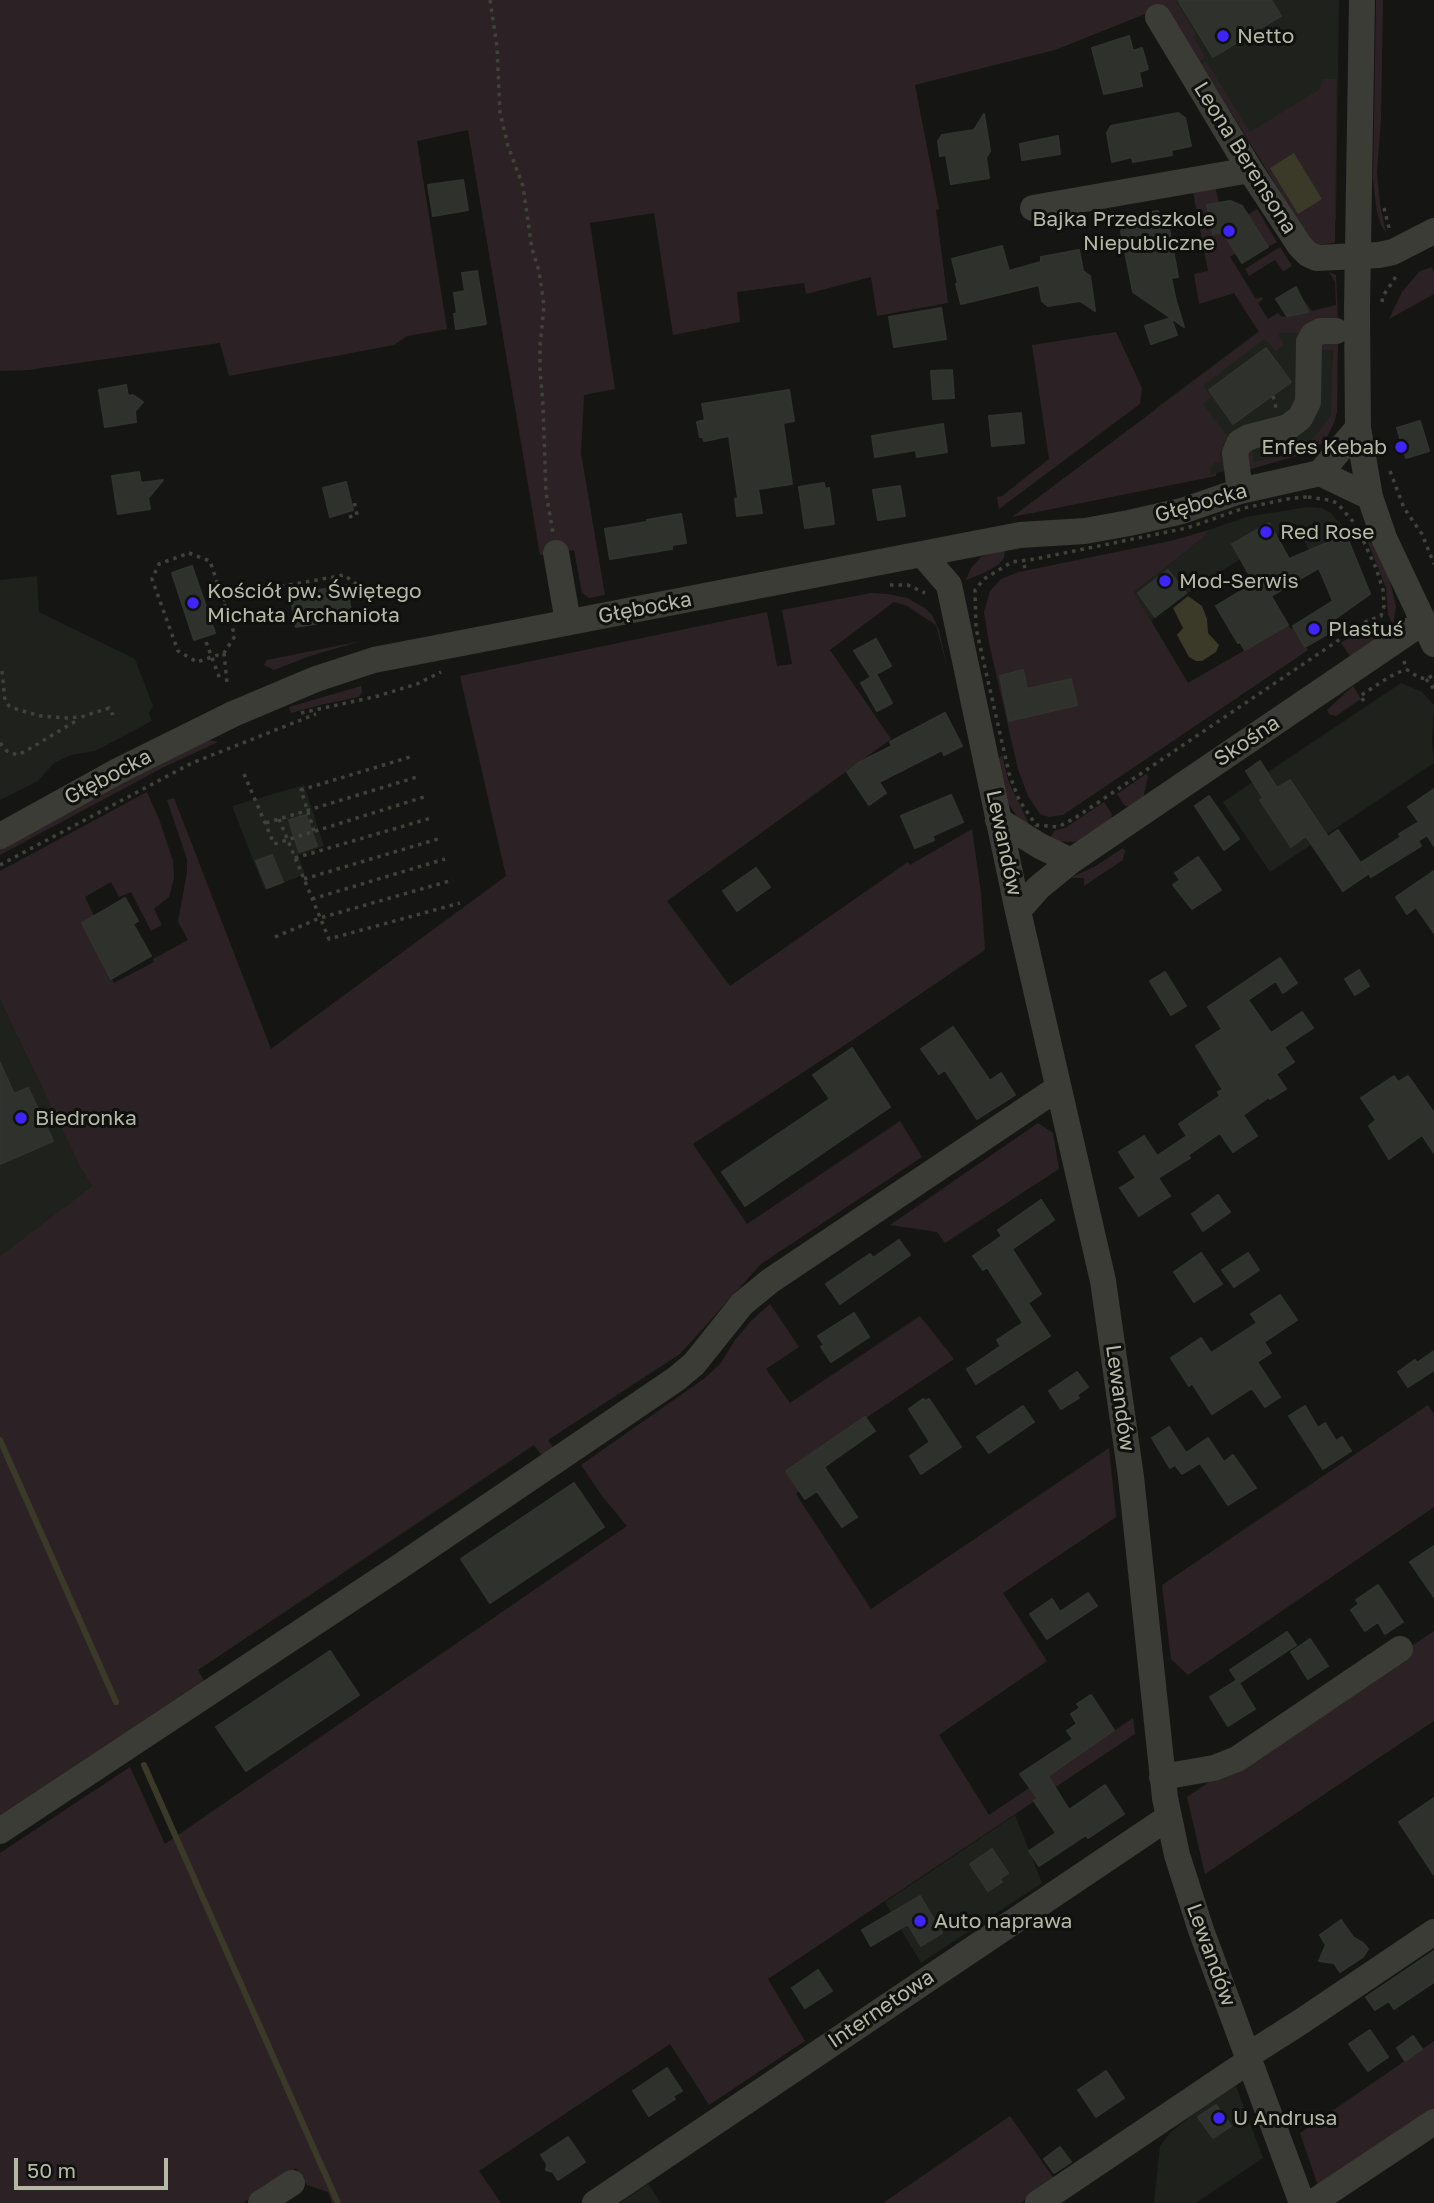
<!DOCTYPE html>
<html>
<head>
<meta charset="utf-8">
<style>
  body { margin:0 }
  #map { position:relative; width:1434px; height:2203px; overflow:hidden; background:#151614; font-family:"Golos Text",sans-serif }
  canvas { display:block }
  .scale { position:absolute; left:14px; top:2158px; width:154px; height:32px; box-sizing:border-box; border:4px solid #b5b8a5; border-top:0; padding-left:9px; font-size:21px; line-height:24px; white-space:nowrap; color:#b5b8a5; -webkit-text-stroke:5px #10110f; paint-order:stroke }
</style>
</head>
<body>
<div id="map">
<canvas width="1434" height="2203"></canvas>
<div class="scale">50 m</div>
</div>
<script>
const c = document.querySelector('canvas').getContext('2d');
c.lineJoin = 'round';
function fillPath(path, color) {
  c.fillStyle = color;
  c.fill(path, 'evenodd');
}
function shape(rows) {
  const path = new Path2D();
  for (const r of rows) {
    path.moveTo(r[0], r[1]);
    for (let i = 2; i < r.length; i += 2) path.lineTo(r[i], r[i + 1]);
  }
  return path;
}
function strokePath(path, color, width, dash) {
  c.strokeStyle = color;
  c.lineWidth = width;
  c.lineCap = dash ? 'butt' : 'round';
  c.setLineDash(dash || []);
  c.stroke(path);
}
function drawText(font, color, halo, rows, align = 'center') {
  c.font = font + ' "Golos Text",sans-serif';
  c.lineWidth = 6;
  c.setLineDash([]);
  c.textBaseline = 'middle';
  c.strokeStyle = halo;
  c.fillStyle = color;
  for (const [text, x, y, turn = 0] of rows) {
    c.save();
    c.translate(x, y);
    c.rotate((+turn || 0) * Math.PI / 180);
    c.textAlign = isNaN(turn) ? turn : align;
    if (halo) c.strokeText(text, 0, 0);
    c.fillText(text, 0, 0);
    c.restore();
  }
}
const built = shape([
  [1163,0,1339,0,1336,219,1316,244,1201,64],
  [1336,307,1334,417,1304,454,1211,474,1079,466,1083,464,1157,410,1156,408,1259,331],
  [1307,507,1322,508,1331,513,1351,536,1346,535,1309,550,1296,524,1294,524,1191,591,1151,621,1134,592,1204,537,1209,530,1246,517],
  [37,576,39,612,135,659,153,706,149,713,152,721,95,751,71,755,54,763,38,781,0,800,0,580],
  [1401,683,1422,692,1434,705,1432,742,1434,763,1270,872,1223,802],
  [304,785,324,846,298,855,305,874,265,890,232,806],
  [0,1000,80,1167,92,1186,0,1256],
  [1015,1815,1042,1883,921,1963,885,1902],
  [1236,2086,1263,2158,1196,2203,1154,2203,1160,2146,1170,2133,1197,2111],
  [648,2184,661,2203,620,2203]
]);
const green = shape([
  [0,0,1175,0,1196,34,1193,36,1205,57,1199,61,1165,6,1055,50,915,85,939,209,936,210,948,303,877,316,871,277,806,294,804,283,737,292,740,322,673,335,654,213,590,223,615,389,584,395,581,453,605,595,589,598,582,593,574,550,540,555,468,130,417,141,447,329,407,336,394,345,229,376,220,343,28,370,0,371],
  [1376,0,1383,0,1381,119,1377,172,1380,204,1386,233,1381,225,1377,212,1373,180],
  [1337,18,1335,243,1313,245,1201,64,1206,61,1250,132,1320,89,1322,79,1336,79],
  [1294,153,1322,199,1298,213],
  [1215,187,1219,203,1207,205,1213,234,1223,232,1236,253,1230,257,1256,299,1261,297,1263,299,1258,303,1268,319,1278,313,1282,317,1304,313,1305,309,1302,303,1303,299,1312,311,1336,305,1335,282,1329,272,1336,275,1338,319,1299,333,1277,333,1284,345,1275,351,1268,342,1263,340,1203,386,1211,397,1203,404,1227,436,1220,453,1221,461,1214,463,1210,467,1211,474,1216,473,1216,476,1012,517,1259,332,1234,293,1199,304,1194,274,1208,271,1193,192],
  [1257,209,1277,242,1268,247,1247,215],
  [1280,247,1292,266,1284,271,1282,270,1275,260,1249,276,1245,269],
  [1432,267,1434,272,1434,294,1389,319,1402,292,1420,271],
  [1116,332,1142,388,1140,404,999,509,997,497,1002,496,1049,459,1032,345],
  [1338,341,1337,412,1334,423,1328,435,1322,443,1304,454,1247,470,1244,451,1251,447,1254,462,1303,451,1331,416,1333,350,1317,350,1320,343],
  [1209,530,1204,537,1134,592,1188,683,1288,625,1291,629,1294,628,1308,650,1063,815,1049,817,1040,814,1028,796,1018,769,989,643,984,612,990,591,1001,579,1019,572,1170,541],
  [1367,540,1374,545,1389,578,1396,606,1393,625,1388,614,1386,588],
  [1005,548,1004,558,999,564,986,572,966,580,971,568,981,557],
  [871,593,888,594,907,598,925,608,932,615,939,630,948,671,936,625,907,606,894,602,830,650,891,739,667,901,730,986,908,862,910,865,972,829,981,893,985,950,854,1039,693,1144,747,1224,900,1121,922,1157,761,1264,680,1354,548,1440,554,1449,542,1456,534,1445,198,1670,205,1683,0,1819,0,1256,92,1186,80,1167,0,1000,0,871,147,792,159,819,173,861,174,878,169,897,154,909,162,925,151,931,131,892,119,897,111,882,85,897,94,916,82,923,114,983,154,962,153,959,188,940,178,922,187,872,187,859,167,800,174,798,271,1049,506,876,460,676,767,612,777,666,792,664,782,610],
  [1362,628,1370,630,1375,642,1352,659,1341,643],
  [361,641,310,656,274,670,264,665,267,660],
  [361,686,362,692,359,697,324,704,291,713,289,707],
  [1353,686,1361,699,1336,716,1329,714,1327,710],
  [209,740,218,742,162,768,0,855,0,848,163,761],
  [1002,755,1009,783,1030,826,1019,820,1007,801,997,761],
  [1146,774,1148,776,1143,799,1132,807,1125,806,1117,794],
  [1104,802,1112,814,1111,821,1084,839,1074,842,1049,841,1054,831,1065,828],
  [1123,848,1125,851,1123,860,1084,886,1084,878,1073,878,1072,877,1094,867],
  [1038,1123,1053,1133,1059,1169,945,1243,937,1232,890,1225],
  [770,1304,799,1347,766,1369,790,1403,920,1316,954,1359,787,1471,799,1491,796,1494,871,1609,1109,1448,1116,1517,1003,1593,1047,1661,939,1735,989,1815,1133,1718,1135,1734,768,1979,805,2041,709,2105,670,2044,479,2171,501,2203,332,2203,328,2192,307,2185,296,2168,243,2203,0,2203,0,1853,130,1767,165,1844,627,1526,602,1496,581,1465,705,1378,721,1363,735,1340,751,1321],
  [1428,1405,1434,1414,1434,1507,1188,1675,1171,1659,1162,1585],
  [1434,1631,1434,1721,1205,1874,1187,1797],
  [1434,2041,1434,2110,1323,2185,1317,2183,1300,2133],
  [1010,2116,1055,2180,1021,2203,883,2203]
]);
const water = shape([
  [1294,153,1322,199,1298,214,1270,168],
  [1188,596,1202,606,1207,619,1208,633,1219,645,1216,652,1202,661,1196,661,1189,657,1177,635,1183,628,1173,608]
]);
const stream = shape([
  [0,1440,116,1702],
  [144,1765,338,2203]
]);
const building = shape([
  [1178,0,1271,0,1281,16,1213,57,1178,0],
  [1129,36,1133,51,1142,48,1148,69,1139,72,1142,86,1104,94,1092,48,1129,36],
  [1178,113,1185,118,1191,146,1171,150,1172,155,1133,162,1132,157,1112,162,1107,133,1111,126,1178,113],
  [984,114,990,151,986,158,989,178,951,184,946,155,940,156,938,141,942,135,974,130,984,114],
  [1058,136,1060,154,1022,160,1020,144,1058,136],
  [463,180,468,210,433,216,428,185,463,180],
  [1230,201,1242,206,1268,247,1242,263,1223,232,1213,234,1207,205,1230,201],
  [1158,211,1161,229,1169,228,1178,277,1171,278,1176,301,1184,327,1171,318,1177,335,1151,344,1145,326,1171,318,1133,292,1121,231,1130,216,1158,211],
  [1002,246,1009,271,1041,262,1041,257,1079,250,1083,271,1090,276,1095,311,1080,301,1048,306,1042,301,1039,285,961,304,956,284,958,283,952,259,1002,246],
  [477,271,486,324,456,329,454,314,457,313,454,293,465,291,462,273,477,271],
  [1296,287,1308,312,1287,316,1276,299,1296,287],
  [941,308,946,339,894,347,889,317,941,308],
  [1266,348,1291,382,1233,424,1209,390,1266,348],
  [952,370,954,398,933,399,931,371,952,370],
  [126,385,128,396,133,395,143,402,135,411,136,422,105,427,99,390,126,385],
  [789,390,794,421,783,423,792,484,758,489,762,513,737,516,735,499,738,498,729,436,704,441,703,437,700,437,697,422,705,420,702,404,789,390],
  [1021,413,1024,443,992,446,989,416,1021,413],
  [1420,421,1429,451,1406,458,1397,428,1420,421],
  [943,424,947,452,917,457,916,450,875,457,872,436,943,424],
  [139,472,141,483,163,480,148,498,150,509,118,514,112,476,139,472],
  [346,482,353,510,330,517,323,488,346,482],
  [824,483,825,489,829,488,834,524,805,528,799,487,824,483],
  [900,486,905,516,878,520,873,490,900,486],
  [681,514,686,543,672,545,672,549,610,559,605,529,647,522,647,520,681,514],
  [1269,523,1289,559,1346,535,1370,594,1329,623,1333,631,1305,647,1293,626,1333,601,1319,568,1271,596,1288,625,1245,650,1240,642,1238,643,1216,606,1254,583,1232,544,1269,523],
  [192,566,215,633,194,640,172,573,192,566],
  [1168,570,1186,593,1155,617,1138,593,1168,570],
  [347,585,352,618,296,627,290,595,347,585],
  [876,639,891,666,876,674,892,703,877,711,861,683,871,677,854,651,876,639],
  [1023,670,1027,689,1071,679,1077,705,1009,721,1000,676,1023,670],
  [945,713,962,746,944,755,942,750,879,782,886,793,869,805,847,772,860,762,892,746,890,742,945,713],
  [1260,761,1277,788,1290,780,1328,837,1338,830,1368,874,1343,891,1306,836,1291,847,1260,800,1263,798,1246,771,1260,761],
  [1434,789,1434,846,1427,835,1418,841,1421,846,1371,877,1362,862,1401,837,1399,834,1419,822,1408,807,1434,789],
  [951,795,963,822,932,836,934,840,915,848,901,816,951,795],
  [1209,796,1239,839,1224,850,1195,806,1209,796],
  [306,815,317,846,299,852,289,820,306,815],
  [272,855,283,882,267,888,256,861,272,855],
  [1198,857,1221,890,1192,909,1173,885,1180,880,1175,873,1198,857],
  [756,868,770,887,737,911,723,891,756,868],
  [1434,871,1434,933,1416,907,1407,914,1396,897,1434,871],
  [125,898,138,921,133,924,151,956,111,979,82,923,125,898],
  [1280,958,1297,983,1283,993,1276,981,1248,1000,1271,1033,1302,1012,1313,1028,1284,1047,1294,1062,1276,1074,1286,1089,1270,1099,1269,1097,1243,1115,1257,1136,1233,1152,1220,1133,1188,1155,1190,1158,1158,1178,1170,1196,1139,1216,1120,1188,1136,1178,1119,1152,1144,1136,1157,1156,1187,1136,1179,1124,1220,1096,1218,1092,1223,1090,1196,1046,1222,1029,1208,1007,1280,958],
  [1359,970,1369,986,1355,995,1345,979,1359,970],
  [1165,972,1186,1006,1171,1015,1150,981,1165,972],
  [953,1027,990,1081,1001,1073,1015,1095,977,1119,945,1070,939,1074,921,1049,953,1027],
  [852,1048,890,1107,745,1206,722,1172,830,1099,813,1075,852,1048],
  [0,1063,14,1094,28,1088,53,1141,0,1164,0,1063],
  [1394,1076,1398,1082,1408,1076,1434,1113,1434,1153,1422,1135,1389,1159,1369,1126,1376,1120,1361,1098,1394,1076],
  [1218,1195,1230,1212,1203,1231,1192,1214,1218,1195],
  [1041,1200,1054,1220,1012,1249,1041,1294,1028,1303,1050,1336,976,1384,967,1369,1001,1346,997,1340,1023,1323,987,1267,983,1270,973,1256,1002,1236,998,1230,1041,1200],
  [899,1240,910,1255,840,1304,826,1284,870,1254,873,1258,899,1240],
  [1201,1253,1222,1284,1194,1302,1174,1272,1201,1253],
  [1248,1253,1259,1270,1234,1287,1222,1270,1248,1253],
  [1280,1295,1297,1320,1264,1342,1271,1353,1257,1362,1280,1397,1265,1407,1252,1388,1212,1414,1192,1383,1189,1386,1171,1358,1201,1338,1211,1353,1257,1323,1251,1314,1280,1295],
  [854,1313,869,1337,831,1362,821,1347,824,1345,818,1336,854,1313],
  [1434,1351,1434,1370,1408,1387,1398,1372,1415,1360,1417,1363,1434,1351],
  [1077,1372,1088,1387,1077,1395,1079,1398,1061,1409,1049,1391,1077,1372],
  [923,1399,925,1401,929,1399,961,1447,921,1474,910,1456,930,1442,909,1409,923,1399],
  [1023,1406,1034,1422,989,1453,977,1437,1023,1406],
  [1305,1406,1318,1428,1325,1423,1336,1441,1342,1437,1351,1451,1323,1469,1289,1416,1305,1406],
  [865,1417,875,1431,824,1467,857,1517,842,1527,817,1491,805,1499,786,1471,865,1417],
  [1169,1427,1186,1453,1208,1438,1224,1462,1233,1455,1256,1488,1228,1505,1200,1463,1182,1474,1175,1465,1170,1468,1152,1438,1169,1427],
  [574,1483,604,1527,490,1603,461,1559,574,1483],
  [1434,1546,1434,1597,1410,1562,1434,1546],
  [1378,1585,1403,1622,1385,1634,1378,1622,1365,1631,1351,1610,1359,1604,1356,1600,1378,1585],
  [1088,1593,1097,1606,1047,1639,1030,1614,1052,1599,1060,1612,1088,1593],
  [1287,1632,1296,1645,1239,1683,1255,1709,1228,1726,1210,1697,1237,1680,1230,1670,1287,1632],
  [1310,1639,1328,1666,1308,1679,1291,1652,1310,1639],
  [330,1651,359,1695,246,1771,216,1727,330,1651],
  [1091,1695,1114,1730,1048,1776,1069,1810,1105,1785,1124,1814,1088,1838,1086,1835,1039,1866,1029,1851,1056,1833,1034,1801,1038,1799,1020,1774,1073,1739,1067,1731,1077,1724,1071,1714,1080,1708,1077,1704,1091,1695],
  [1434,1798,1434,1875,1399,1822,1434,1798],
  [992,1849,1008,1873,1000,1879,1002,1882,988,1891,970,1864,992,1849],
  [920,1896,942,1933,921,1946,908,1924,871,1946,862,1930,920,1896],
  [1341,1920,1353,1937,1363,1943,1368,1949,1363,1957,1340,1972,1334,1963,1319,1961,1326,1945,1320,1935,1341,1920],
  [1434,1951,1434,1982,1394,2009,1389,2001,1375,2010,1366,1997,1434,1951],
  [818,1970,832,1991,805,2008,792,1988,818,1970],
  [1370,2030,1388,2057,1368,2071,1349,2044,1370,2030],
  [1413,2036,1422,2049,1405,2061,1397,2048,1413,2036],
  [667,2068,682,2091,673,2096,675,2099,649,2116,633,2091,667,2068],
  [1106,2071,1124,2098,1096,2117,1078,2090,1106,2071],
  [1216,2105,1231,2126,1213,2138,1198,2117,1216,2105],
  [568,2137,585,2162,558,2180,553,2172,546,2170,547,2164,541,2155,568,2137],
  [1060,2147,1071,2162,1054,2173,1044,2159,1060,2147]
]);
const path = shape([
  [490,0,497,47,500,113,508,146,523,186,532,249,539,271,544,306,540,346,540,369,543,406,546,493,553,533],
  [1384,208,1389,228],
  [1382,302,1383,296,1397,275],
  [1273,396,1276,408],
  [1390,471,1404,508,1422,534,1434,564],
  [1308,497,1329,500,1337,503,1356,525,1376,568,1383,590,1384,606,1381,616,1367,621,1075,818,1058,827,1036,825,1019,800,1009,773,976,628,975,590,984,579,1012,562,1035,559,1187,528,1244,508,1293,498,1308,497],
  [349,517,357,515,354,501],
  [189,553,210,561,235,636,224,653,197,662,178,651,152,579,159,564,189,553],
  [1024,565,1025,568],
  [890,585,908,585,925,593],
  [223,600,245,593,344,575,359,586],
  [206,642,220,679],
  [224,653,227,683],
  [1404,661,1406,669,1418,677,1426,679,1434,675],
  [2,671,5,700,9,706,19,710,41,716,67,718,81,717,109,708,113,715],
  [1426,679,1434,689],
  [1364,701,1360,696,1389,677,1406,669],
  [301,713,378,696,417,684,441,672],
  [0,743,7,751,17,755,26,751,79,719],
  [244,774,274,844,424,797],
  [279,819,329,939,460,903],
  [266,823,417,777],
  [314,831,301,790,410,757],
  [295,858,431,818],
  [0,865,192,763,316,714],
  [304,879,438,839],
  [312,899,445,859],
  [275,937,320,918,453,880]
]);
const minor = shape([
  [1362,0,1357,309,1358,428,1370,497,1384,538,1434,644],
  [1158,17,1250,170,1300,246,1308,254,1317,258,1379,255,1393,252,1434,231],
  [1033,208,1250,170],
  [1320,473,1358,428],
  [1320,473,1370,497],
  [1240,491,1235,453,1239,443,1249,437,1288,427,1300,418,1308,402,1309,342,1313,335,1321,331,1336,331],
  [556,553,568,622],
  [923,555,949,585,1018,911,1103,1281,1131,1477,1165,1798,1177,1855,1201,1930,1302,2203],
  [998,820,1040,846,1071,861],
  [0,836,118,771,233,714,316,679,374,660,1020,535,1085,531,1129,523,1182,511,1240,491,1320,473],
  [1018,911,1038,888,1071,861,1423,622],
  [1162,1777,1214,1768,1237,1759,1400,1649],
  [0,1831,399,1567,676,1379,694,1364,742,1304,770,1281,1058,1088],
  [1247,2056,1302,2021,1434,1932],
  [261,2203,292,2183],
  [595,2203,1169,1817],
  [1038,2203,1249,2061],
  [1312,2203,1434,2122]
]);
const markers = [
  [1223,36,7,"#3e24ff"],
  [1229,231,7,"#3e24ff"],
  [1401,447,7,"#3e24ff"],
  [1266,532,7,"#3e24ff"],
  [1165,581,7,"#3e24ff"],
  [193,603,7,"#3e24ff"],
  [1314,629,7,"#3e24ff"],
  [21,1118,7,"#3e24ff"],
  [920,1921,7,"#3e24ff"],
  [1219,2118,7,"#3e24ff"]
];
const poiNames = [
  ["Netto",1237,36],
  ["Bajka Przedszkole",1215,219,"right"],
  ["Niepubliczne",1215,243,"right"],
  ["Enfes Kebab",1387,447,"right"],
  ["Red Rose",1280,532],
  ["Mod-Serwis",1179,581],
  ["Kościół pw. Świętego",207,591],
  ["Michała Archanioła",207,615],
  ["Plastuś",1328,629],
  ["Biedronka",35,1118],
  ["Auto naprawa",934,1921],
  ["U Andrusa",1233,2118]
];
const streetNames = [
  ["Leona Berensona",1245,158,58],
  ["Głębocka",1201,503,-16],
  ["Głębocka",645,608,-11],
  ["Skośna",1247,741,-34],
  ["Głębocka",108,777,-28],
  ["Lewandów",1004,843,78],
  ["Lewandów",1120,1398,82],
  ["Lewandów",1211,1955,70],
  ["Internetowa",881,2009,-34]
];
fillPath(built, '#1f211d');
fillPath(green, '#2c2226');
fillPath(water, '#3b3a29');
strokePath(stream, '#3b3a29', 6);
fillPath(building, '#2f312c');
strokePath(building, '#31332e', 2);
strokePath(path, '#41433b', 3.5, [3.5, 5]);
strokePath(minor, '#3a3c35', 26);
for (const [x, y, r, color] of markers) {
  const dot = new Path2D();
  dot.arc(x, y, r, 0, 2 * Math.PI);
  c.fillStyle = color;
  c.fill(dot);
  strokePath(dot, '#10110f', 2.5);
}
drawText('21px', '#b5b8a5', '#10110f', poiNames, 'left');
drawText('21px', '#b5b8a5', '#10110f', streetNames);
</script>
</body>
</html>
